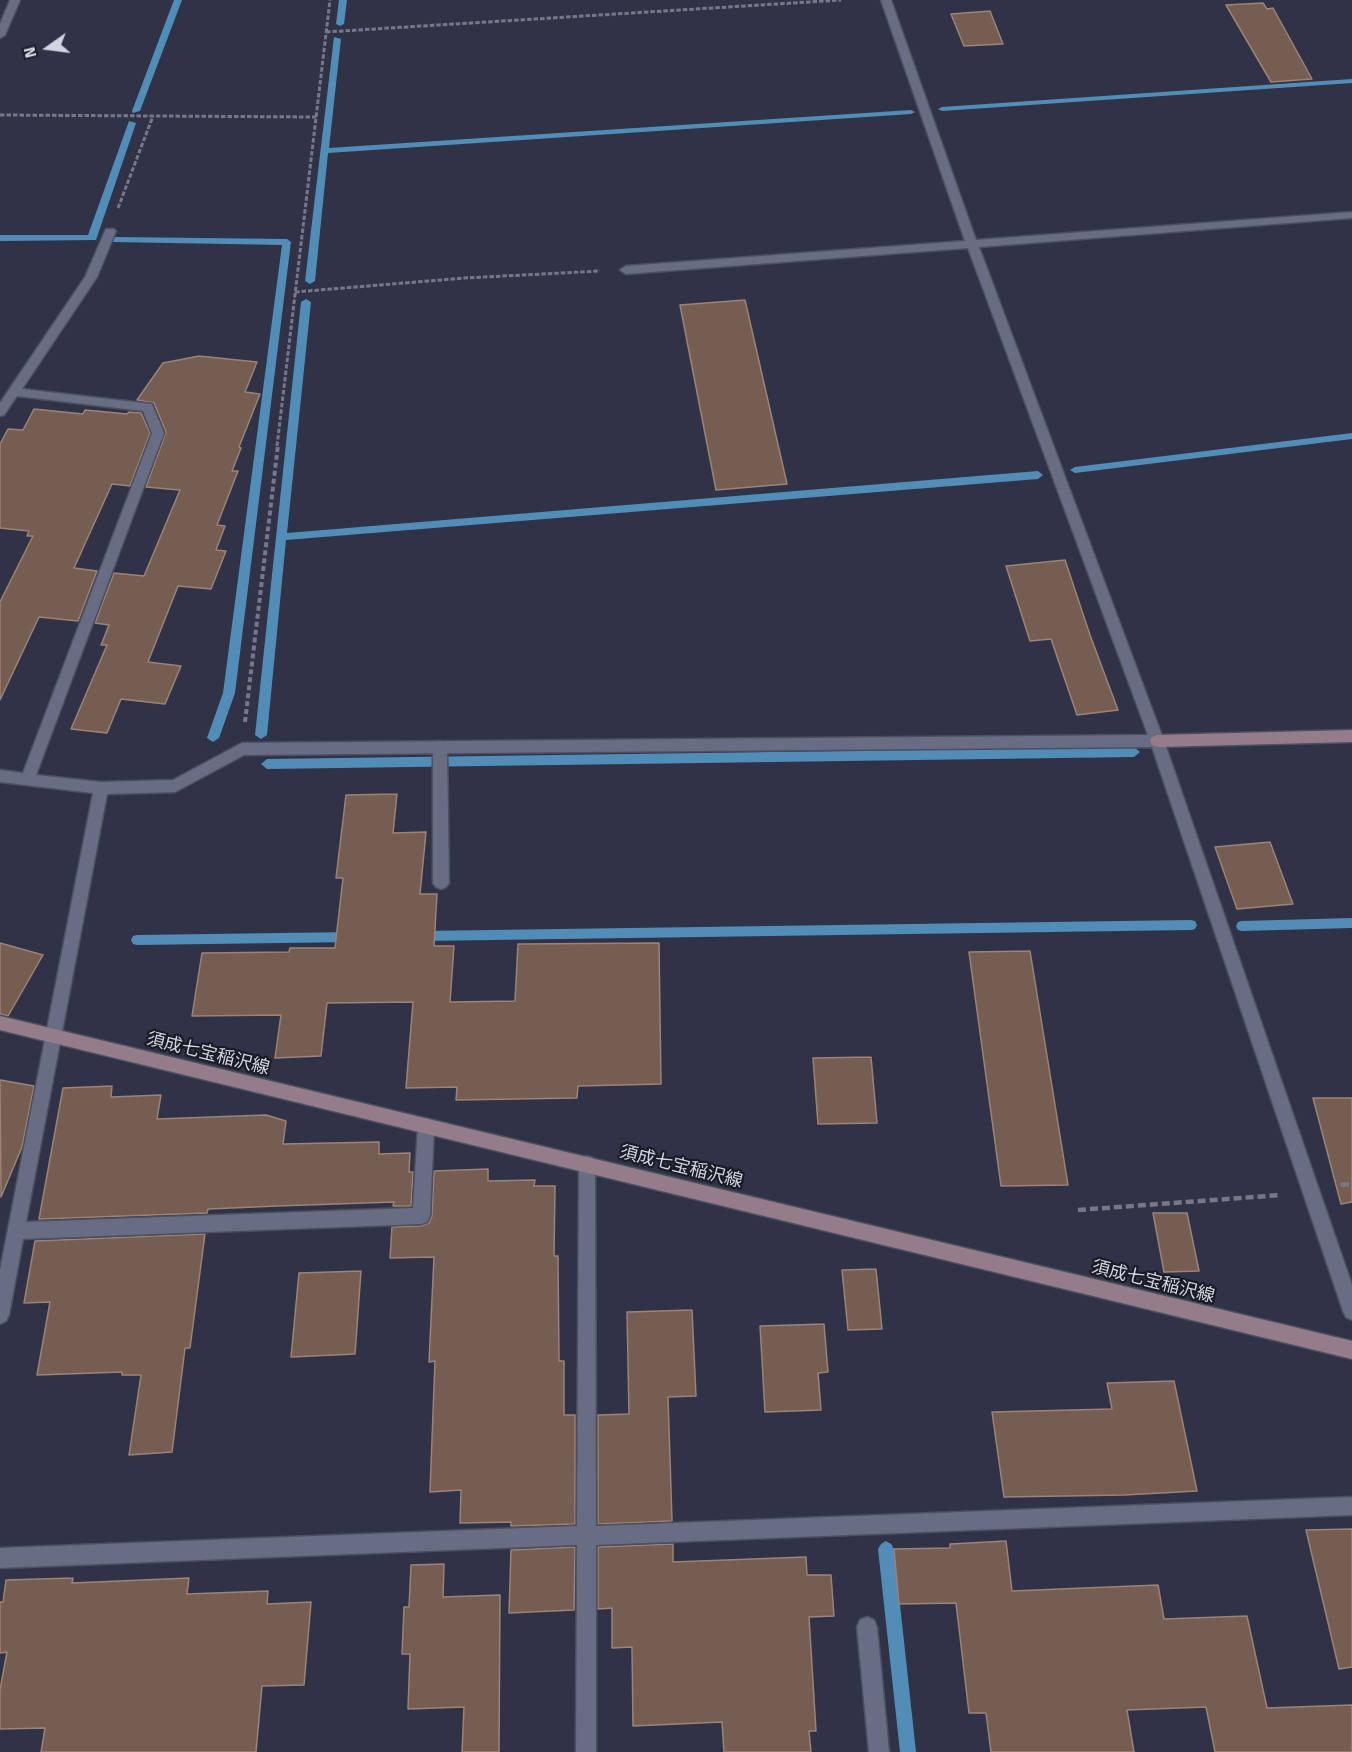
<!DOCTYPE html>
<html>
<head>
<meta charset="utf-8">
<style>
  body { margin:0 }
  #map { position:relative; width:1352px; height:1752px; overflow:hidden; background:#303348; font-family:"Fira Sans",sans-serif }
  canvas { display:block }
  .north { position:absolute; left:18px; top:18px; width:60px; height:60px; -webkit-text-stroke:4px #1a1c25; paint-order:stroke; rotate:256deg; font-size:16px; font-weight:700; line-height:24px; text-align:center; color:#d1d4e1 }
  .north::after { content:''; display:block; margin:auto; width:21px; height:27px; background:#d1d4e1; clip-path:polygon(50% 0,100% 100%,50% 72%,0 100%) }
</style>
</head>
<body>
<div id="map">
<canvas width="1352" height="1752"></canvas>
<div class="north">N</div>
</div>
<script>
const c = document.querySelector('canvas').getContext('2d');
c.lineJoin = 'round';
function shape(rows) {
  const path = new Path2D();
  for (const r of rows) {
    path.moveTo(r[0], r[1]);
    for (let i = 2; i < r.length; i += 2) path.lineTo(r[i], r[i + 1]);
  }
  return path;
}
function fillPath(path, color) {
  c.fillStyle = color;
  c.fill(path, 'evenodd');
}
function strokePath(path, color, width, dash) {
  c.strokeStyle = color;
  c.lineWidth = width;
  c.lineCap = dash ? 'butt' : 'round';
  c.setLineDash(dash || []);
  c.stroke(path);
}
function drawText(font, color, halo, rows, align = 'center') {
  c.font = font + ' "Fira Sans","Noto Sans JP",sans-serif';
  c.lineWidth = 4.5;
  c.setLineDash([]);
  c.textBaseline = 'middle';
  c.strokeStyle = halo;
  c.fillStyle = color;
  for (const [text, x, y, turn = 0] of rows) {
    c.save();
    c.translate(x, y);
    c.rotate((+turn || 0) * Math.PI / 180);
    c.textAlign = isNaN(turn) ? turn : align;
    if (halo) c.strokeText(text, 0, 0);
    c.fillText(text, 0, 0);
    c.restore();
  }
}
const stream = shape([
  [174,0,182,0,140,111,133,113,132,111,174,0],
  [339,0,347,0,344,24,340,26,336,24,339,0],
  [334,37,341,39,329,148,911,110,915,112,911,114,328,153,315,281,310,284,305,281,334,37],
  [1352,79,1352,83,942,111,938,109,942,107,1352,79],
  [129,121,136,123,96,240,0,241,0,235,88,235,129,121],
  [116,237,287,239,291,242,235,693,219,738,213,742,207,738,223,693,282,245,113,242,113,238,116,237],
  [306,299,311,302,287,533,1038,471,1043,475,1038,479,286,540,267,735,261,739,255,735,301,302,306,299],
  [1352,433,1352,439,1075,473,1070,470,1075,467,1352,433],
  [1134,747,1140,752,1134,757,267,769,261,764,267,759,1134,747],
  [1352,918,1352,928,1242,931,1238,930,1236,926,1238,922,1242,921,1352,918],
  [1191,920,1195,921,1197,925,1195,929,1191,930,420,941,416,940,414,936,416,932,420,931,1191,920],
  [352,932,356,933,358,937,356,941,352,942,137,945,133,944,131,940,133,936,137,935,352,932],
  [886,1541,891,1544,894,1549,916,1752,900,1752,878,1549,881,1544,886,1541]
]);
const building = shape([
  [1263,3,1267,9,1273,8,1312,79,1271,82,1226,5,1263,3],
  [990,11,1003,44,964,46,951,14,990,11],
  [745,300,787,484,716,490,680,305,745,300],
  [199,356,257,362,245,392,260,394,239,447,241,448,232,471,238,471,217,525,225,526,216,550,226,551,211,589,178,586,148,662,181,666,165,704,121,699,107,733,71,729,107,645,101,645,109,625,95,623,114,573,144,576,180,490,146,487,166,432,154,403,137,400,163,363,199,356],
  [34,409,83,414,85,410,127,414,129,412,141,413,150,433,130,486,112,484,74,568,97,571,78,621,39,617,0,700,0,602,33,536,27,536,29,531,0,528,0,444,8,429,23,430,34,409],
  [1065,560,1090,635,1118,710,1077,715,1051,639,1030,641,1006,566,1065,560],
  [397,794,393,833,426,832,420,894,437,894,434,946,454,946,450,1002,515,1001,518,944,659,943,661,1084,578,1086,577,1098,456,1100,457,1087,406,1088,413,1002,327,1003,321,1056,275,1058,281,1015,192,1016,202,953,289,952,290,948,335,948,343,878,336,878,346,795,397,794],
  [1270,842,1293,904,1237,909,1215,847,1270,842],
  [0,943,43,955,8,1016,0,1014,0,943],
  [1030,951,1068,1185,1001,1186,969,952,1030,951],
  [871,1057,877,1123,818,1124,813,1058,871,1057],
  [0,1080,34,1086,22,1147,1,1197,0,1080],
  [112,1086,111,1097,161,1095,157,1119,266,1115,286,1121,283,1144,379,1142,379,1154,410,1153,409,1172,413,1172,411,1206,393,1206,394,1202,277,1206,208,1209,207,1213,39,1219,63,1088,112,1086],
  [1313,1098,1352,1098,1352,1202,1341,1204,1313,1098],
  [488,1169,488,1181,535,1180,534,1186,555,1186,554,1256,558,1256,559,1361,564,1361,564,1415,575,1415,575,1524,511,1526,511,1522,460,1523,461,1490,430,1492,435,1361,429,1362,434,1257,390,1258,392,1227,421,1226,429,1223,432,1216,434,1171,488,1169],
  [1153,1213,1187,1213,1199,1271,1164,1272,1153,1213],
  [205,1234,190,1348,185,1348,172,1452,129,1455,141,1375,122,1375,122,1372,37,1375,50,1302,24,1303,35,1241,205,1234],
  [876,1269,882,1329,848,1330,842,1270,876,1269],
  [361,1271,355,1354,291,1357,299,1273,361,1271],
  [692,1310,696,1396,668,1397,672,1521,598,1524,598,1415,629,1414,627,1312,692,1310],
  [824,1324,828,1372,818,1373,821,1410,765,1412,760,1326,824,1324],
  [1174,1381,1197,1491,1124,1495,1004,1497,992,1412,1112,1409,1107,1383,1174,1381],
  [1352,1529,1352,1667,1339,1669,1306,1530,1352,1529],
  [1006,1541,1012,1591,1158,1585,1164,1619,1247,1616,1267,1708,1352,1705,1352,1752,1215,1752,1206,1707,1127,1710,1134,1752,991,1752,986,1713,969,1713,956,1603,899,1604,894,1549,950,1548,950,1544,1006,1541],
  [673,1544,673,1562,806,1557,807,1575,831,1575,834,1616,809,1617,816,1731,809,1731,811,1752,724,1752,722,1722,633,1726,632,1647,612,1648,612,1608,598,1609,598,1547,673,1544],
  [575,1547,574,1610,509,1613,511,1550,575,1547],
  [444,1564,443,1597,500,1595,499,1752,462,1752,464,1707,408,1709,410,1654,402,1654,404,1607,409,1607,411,1565,444,1564],
  [73,1578,72,1583,189,1578,187,1594,268,1591,267,1604,311,1602,304,1685,262,1686,256,1752,41,1752,45,1728,0,1729,0,1690,7,1652,0,1653,0,1602,3,1602,6,1580,73,1578]
]);
const pathFar2 = shape([
  [326,32,841,0],
  [0,115,316,117],
  [118,208,153,116],
  [295,292,465,278,600,271],
  [277,446,330,0]
]);
const pathFar1 = shape([
  [245,722,278,445]
]);
const path = shape([
  [1341,1185,1352,1184],
  [1078,1210,1281,1195]
]);
const lane = shape([
  [440,741,445,743,447,747,449,883,446,887,441,889,436,887,433,883,433,747,435,743,440,741],
  [867,1617,874,1620,877,1627,889,1752,869,1752,857,1627,860,1620,867,1617]
]);
const street = shape([
  [10,0,20,0,5,35,0,38,0,24,10,0],
  [881,0,891,0,976,240,1352,212,1352,218,979,247,1164,741,1352,1285,1352,1320,1346,1317,1343,1311,1152,747,244,755,175,792,107,794,26,1222,413,1208,418,1126,420,1121,426,1118,432,1121,434,1126,430,1216,427,1222,421,1224,23,1239,9,1315,6,1321,0,1324,0,1270,93,793,0,782,0,770,23,773,152,433,143,411,17,396,4,415,0,416,0,403,85,277,106,229,114,229,116,231,97,277,22,389,152,404,164,433,36,775,101,782,173,780,242,743,1148,735,968,248,626,274,620,270,626,266,965,241,881,0],
  [587,1156,593,1158,595,1164,596,1526,1352,1497,1352,1515,596,1545,596,1752,576,1752,577,1545,0,1568,0,1548,577,1526,579,1164,581,1158,587,1156]
]);
const secondary = shape([
  [1352,730,1352,742,1157,747,1152,745,1150,741,1152,737,1157,735,1352,730],
  [0,1016,1352,1341,1352,1359,0,1030,0,1016]
]);
const streetNames = [
  ["須成七宝稲沢線",208,1054,14],
  ["須成七宝稲沢線",681,1167,14],
  ["須成七宝稲沢線",1153,1282,14]
];
fillPath(stream, '#518db6');
fillPath(building, '#765d52');
strokePath(building, '#9d8376', 1.5);
strokePath(lane, '#4c4f60', 3);
strokePath(street, '#4c4f60', 3);
strokePath(secondary, '#4c4f60', 3);
strokePath(pathFar2, '#757889', 3, [4.5, 2]);
strokePath(pathFar1, '#757889', 4, [5, 3]);
strokePath(path, '#757889', 4.5, [8, 4]);
fillPath(lane, '#686d84');
fillPath(street, '#686d84');
fillPath(secondary, '#947d88');
drawText('18px', '#d1d4e1', '#1a1c25', streetNames);
</script>
</body>
</html>
